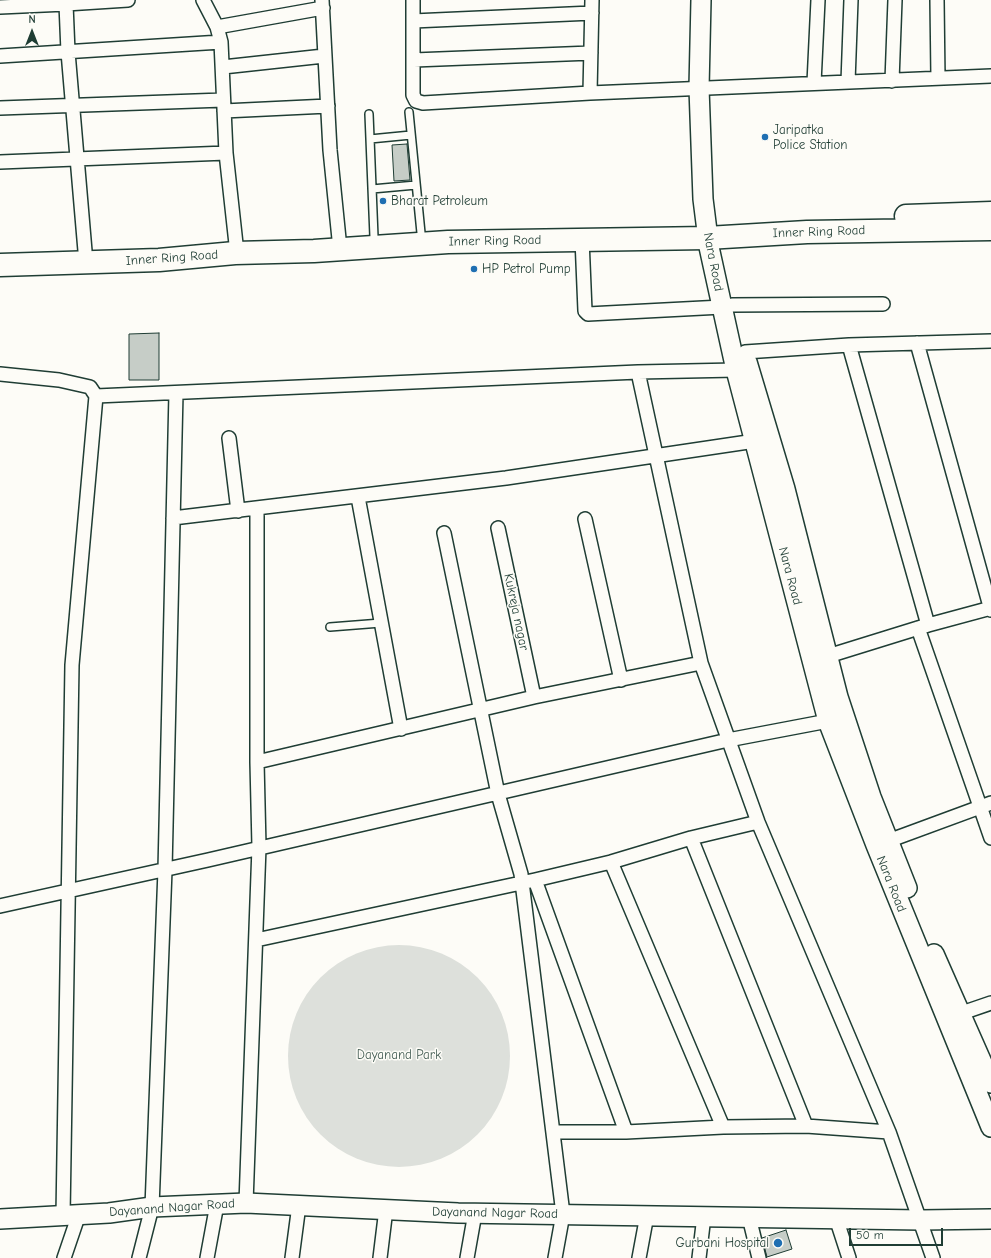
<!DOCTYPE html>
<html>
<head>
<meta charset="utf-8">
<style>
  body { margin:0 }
  #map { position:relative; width:991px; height:1258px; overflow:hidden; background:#fdfcf7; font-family:"Comic Neue",sans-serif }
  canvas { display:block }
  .north { position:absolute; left:12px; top:12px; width:40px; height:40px; -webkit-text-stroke:3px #fdfcf7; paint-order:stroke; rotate:0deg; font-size:11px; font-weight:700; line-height:16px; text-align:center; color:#1f3d34 }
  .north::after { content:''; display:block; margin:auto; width:14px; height:18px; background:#1f3d34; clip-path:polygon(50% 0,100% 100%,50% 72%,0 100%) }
  .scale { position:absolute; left:849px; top:1228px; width:94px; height:18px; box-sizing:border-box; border:2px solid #1f3d34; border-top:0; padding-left:5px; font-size:12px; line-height:14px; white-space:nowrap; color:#1f3d34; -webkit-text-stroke:3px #fdfcf7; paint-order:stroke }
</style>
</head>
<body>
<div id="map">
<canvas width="991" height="1258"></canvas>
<div class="north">N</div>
<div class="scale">50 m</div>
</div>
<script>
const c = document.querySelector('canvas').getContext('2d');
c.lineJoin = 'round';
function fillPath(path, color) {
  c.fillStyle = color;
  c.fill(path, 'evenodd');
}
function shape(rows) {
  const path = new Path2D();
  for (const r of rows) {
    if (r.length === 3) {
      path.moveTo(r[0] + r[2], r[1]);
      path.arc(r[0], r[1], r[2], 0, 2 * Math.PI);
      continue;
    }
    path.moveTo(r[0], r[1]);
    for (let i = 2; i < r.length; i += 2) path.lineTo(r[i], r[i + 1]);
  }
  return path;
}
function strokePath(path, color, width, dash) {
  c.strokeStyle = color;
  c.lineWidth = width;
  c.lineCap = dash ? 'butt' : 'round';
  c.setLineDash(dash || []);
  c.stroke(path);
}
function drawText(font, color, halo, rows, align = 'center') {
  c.font = font + ' "Comic Neue",sans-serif';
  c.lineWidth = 3;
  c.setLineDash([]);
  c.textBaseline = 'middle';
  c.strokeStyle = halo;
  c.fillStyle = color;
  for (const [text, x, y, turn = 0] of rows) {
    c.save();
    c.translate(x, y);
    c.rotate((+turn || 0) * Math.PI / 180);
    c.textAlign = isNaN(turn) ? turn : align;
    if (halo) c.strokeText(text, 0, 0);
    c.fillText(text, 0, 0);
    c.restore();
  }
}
const green = shape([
  [399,1056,111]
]);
const building = shape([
  [407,144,410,180,394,181,392,145,407,144],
  [159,333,159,380,129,380,129,334,159,333],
  [786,1230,792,1249,767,1257,762,1238,786,1230]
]);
const lane = shape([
  [409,112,421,233],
  [369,114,374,237],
  [370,139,411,135],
  [372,189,416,185],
  [330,627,381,623]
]);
const street = shape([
  [66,0,66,4,128,0],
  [203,0,217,27,221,42,226,153],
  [322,0,330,150,339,239],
  [413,0,413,95,416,101,423,103,590,93,991,76],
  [937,0,938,78],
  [0,7,66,4,68,52,85,251],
  [413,21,592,13],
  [217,27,323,8],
  [0,56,221,42],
  [414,60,591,53],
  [223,67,324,56],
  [892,81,895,0],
  [848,82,851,0],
  [814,83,818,0],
  [590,93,592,0],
  [0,108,223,100],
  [224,111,328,106],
  [0,162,226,153,236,244],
  [582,239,585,311,588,314,722,307],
  [732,305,883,304],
  [917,343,991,610],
  [849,345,928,625],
  [745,352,849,345,991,341],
  [638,372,701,663],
  [0,374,59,380,90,387,96,396],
  [229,438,238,511],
  [358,497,401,729],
  [257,508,257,762],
  [173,518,506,478,755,441],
  [585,519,621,680],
  [498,528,534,697],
  [444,533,498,794,521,874,563,1214,555,1258],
  [918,628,991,838],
  [828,656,928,625,991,608],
  [691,838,806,1126],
  [888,841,991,803],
  [611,862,723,1127],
  [535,880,626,1132],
  [0,906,208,860,728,740,828,721],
  [256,940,535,880,611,862,691,838,758,822],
  [953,1016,991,1003],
  [553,1132,626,1132,723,1127,806,1126,889,1132],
  [246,1203,259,847,257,762,534,697,701,663,758,822,889,1132,933,1258],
  [63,1215,72,665,96,396,638,372,736,370],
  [749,1217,759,1258],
  [836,1218,849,1258],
  [64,1258,79,1214],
  [139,1258,152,1207,165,870,176,393],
  [207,1258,217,1204],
  [292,1258,299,1205],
  [380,1258,386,1209],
  [467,1258,475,1213],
  [639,1258,647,1215],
  [699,1258,704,1216]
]);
const secondary = shape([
  [701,0,699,88,703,199,709,247,736,370,828,721,876,845,991,1127],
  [747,362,785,489,838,697,871,797,907,888],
  [934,954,991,1083],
  [0,1219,109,1213,152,1207,246,1203,458,1213,921,1220,991,1219]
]);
const highway = shape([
  [906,216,991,213],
  [0,265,159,260,235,253,314,251,448,242,707,238,807,232,991,229]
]);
const markers = [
  [765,137,4,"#1f6fb2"],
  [383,201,4,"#1f6fb2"],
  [474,269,4,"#1f6fb2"],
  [778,1243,5,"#1f6fb2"]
];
const poiNames = [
  ["Jaripatka",773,130],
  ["Police Station",773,145],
  ["Bharat Petroleum",391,201],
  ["HP Petrol Pump",482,269],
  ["Gurbani Hospital",769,1243,"right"]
];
const streetNames = [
  ["Inner Ring Road",819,232,-2],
  ["Inner Ring Road",495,241,-1],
  ["Inner Ring Road",172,258,-4],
  ["Nara Road",713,262,79],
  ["Nara Road",790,576,75],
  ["Kukreja nagar",516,612,78],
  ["Nara Road",891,884,68],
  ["Dayanand Nagar Road",172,1208,-4],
  ["Dayanand Nagar Road",495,1213,1]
];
const parkNames = [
  ["Dayanand Park",399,1055]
];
fillPath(green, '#dde0db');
fillPath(building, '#c6cdc7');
strokePath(building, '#1f3d34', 1);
strokePath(lane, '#1f3d34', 10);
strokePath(street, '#1f3d34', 16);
strokePath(secondary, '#1f3d34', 22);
strokePath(highway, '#1f3d34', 25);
strokePath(lane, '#fdfcf7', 7);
strokePath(street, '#fdfcf7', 13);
strokePath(secondary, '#fdfcf7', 19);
strokePath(highway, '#fdfcf7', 22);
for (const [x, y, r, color] of markers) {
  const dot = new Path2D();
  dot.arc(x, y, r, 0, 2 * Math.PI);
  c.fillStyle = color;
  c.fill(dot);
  strokePath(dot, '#fdfcf7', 1.5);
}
drawText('13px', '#1f3d34', '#fdfcf7', poiNames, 'left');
drawText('13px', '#1f3d34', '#fdfcf7', streetNames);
drawText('13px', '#455e55', '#fdfcf7', parkNames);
</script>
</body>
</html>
